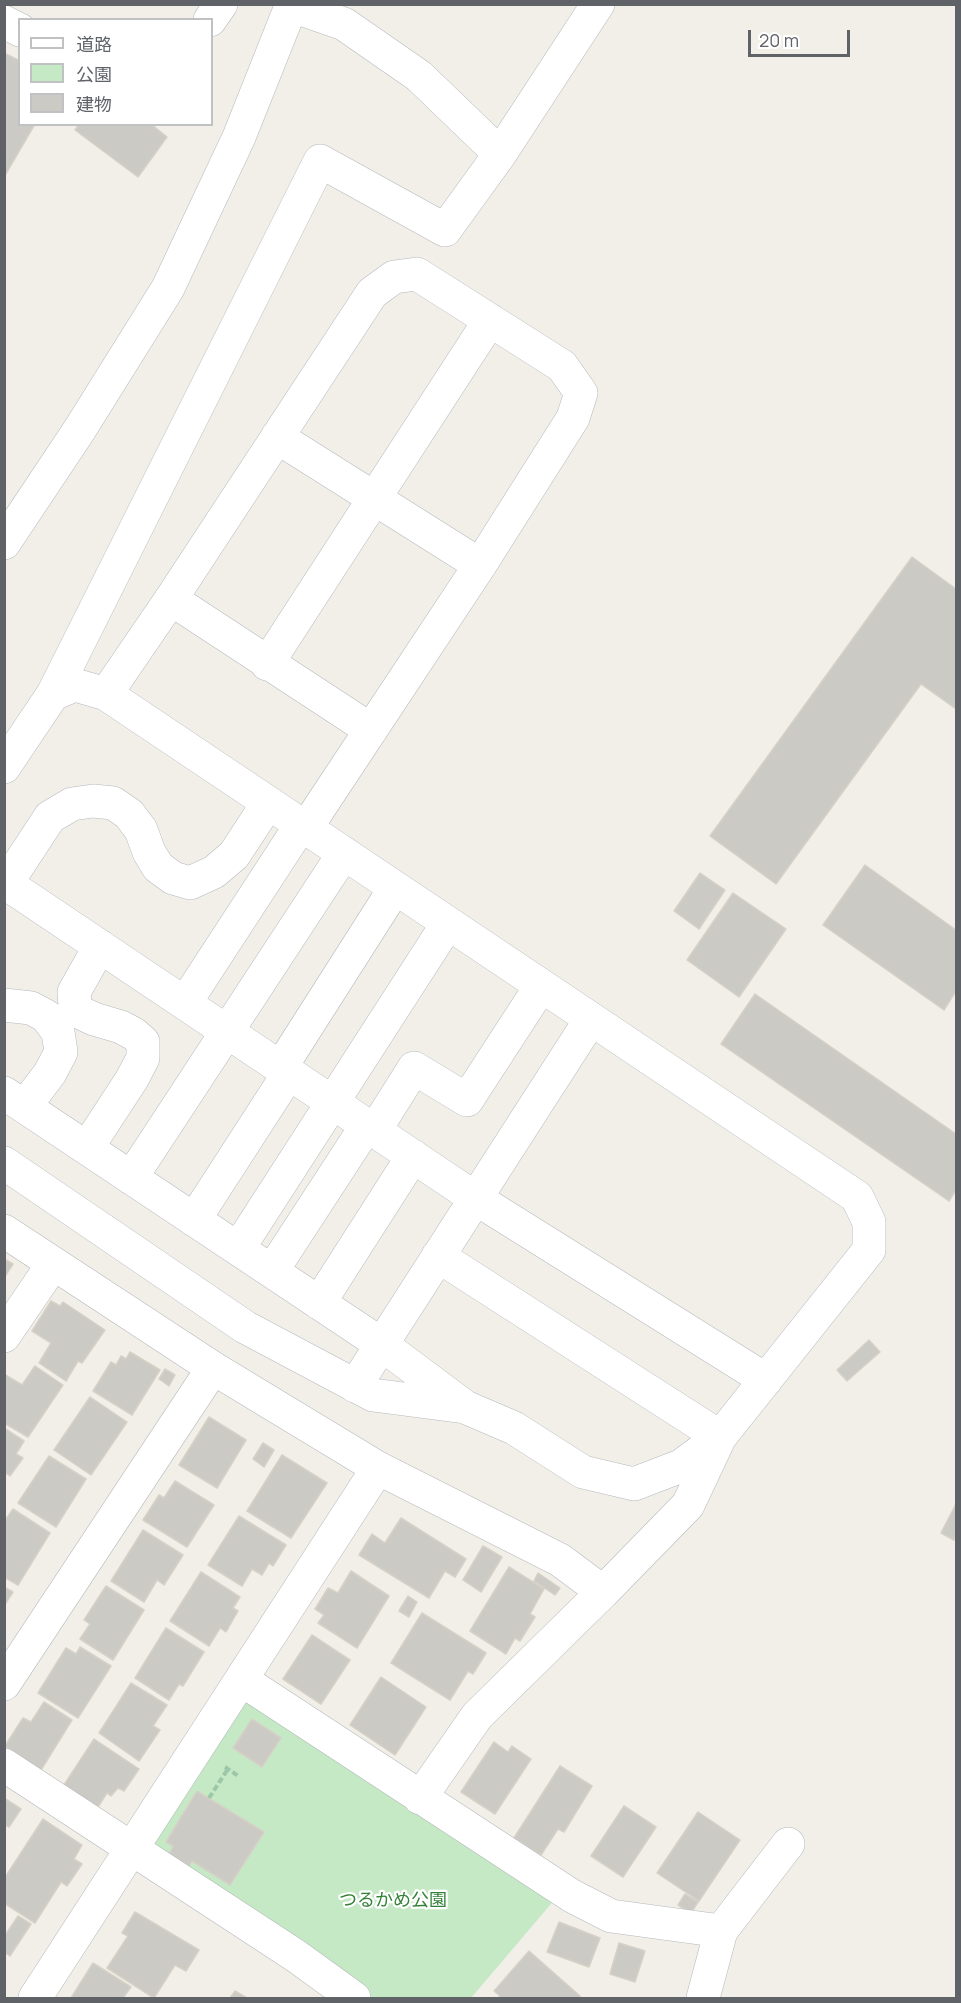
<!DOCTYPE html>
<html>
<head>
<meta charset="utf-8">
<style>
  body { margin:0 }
  #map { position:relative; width:961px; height:2003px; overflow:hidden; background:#f1efe8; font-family:Manrope,"Noto Sans JP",sans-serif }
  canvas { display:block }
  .frame { position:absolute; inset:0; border:6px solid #5f6368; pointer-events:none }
  .legend { position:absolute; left:18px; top:18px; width:195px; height:108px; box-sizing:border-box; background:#fff; border:2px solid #bfc1c3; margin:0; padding:8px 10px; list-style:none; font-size:18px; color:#5f6368 }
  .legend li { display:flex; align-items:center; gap:12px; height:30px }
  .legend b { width:30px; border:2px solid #bfc1c3 }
  .scale { position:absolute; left:748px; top:30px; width:102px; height:27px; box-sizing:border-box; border:3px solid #5f6368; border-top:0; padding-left:8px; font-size:18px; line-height:21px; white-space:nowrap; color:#5f6368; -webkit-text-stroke:4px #fff; paint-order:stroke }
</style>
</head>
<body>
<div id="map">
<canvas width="961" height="2003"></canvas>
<div class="frame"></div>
<ul class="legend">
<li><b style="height:8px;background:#fff"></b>道路</li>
<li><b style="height:16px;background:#c5e8c5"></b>公園</li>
<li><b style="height:16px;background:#cccac5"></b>建物</li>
</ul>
<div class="scale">20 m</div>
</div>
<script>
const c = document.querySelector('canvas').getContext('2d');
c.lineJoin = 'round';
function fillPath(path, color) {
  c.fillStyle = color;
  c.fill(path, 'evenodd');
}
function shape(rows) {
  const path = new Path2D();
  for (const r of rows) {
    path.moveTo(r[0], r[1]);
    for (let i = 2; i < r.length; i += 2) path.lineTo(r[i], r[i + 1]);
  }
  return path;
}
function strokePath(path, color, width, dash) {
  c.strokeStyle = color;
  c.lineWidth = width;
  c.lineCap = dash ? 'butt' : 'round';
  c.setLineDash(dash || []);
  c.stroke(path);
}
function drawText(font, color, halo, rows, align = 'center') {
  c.font = font + ' Manrope,"Noto Sans JP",sans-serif';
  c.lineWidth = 4.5;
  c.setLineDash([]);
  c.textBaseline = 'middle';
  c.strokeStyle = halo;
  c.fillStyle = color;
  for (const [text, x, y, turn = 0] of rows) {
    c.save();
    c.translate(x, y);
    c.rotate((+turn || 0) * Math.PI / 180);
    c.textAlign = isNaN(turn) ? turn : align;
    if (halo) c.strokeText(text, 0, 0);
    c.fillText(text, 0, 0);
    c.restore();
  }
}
const green = shape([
  [246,1692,556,1898,471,1998,372,1998,145,1846]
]);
const building = shape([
  [6,54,20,61,20,124,35,124,4,177,4,57,6,54],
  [79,124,151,124,167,137,138,177,75,130,79,124],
  [912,557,956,589,956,709,921,684,776,884,710,836,912,557],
  [865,865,956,930,956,991,944,1010,823,925,865,865],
  [700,873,725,890,699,929,674,911,700,873],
  [733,893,786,929,739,997,687,960,733,893],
  [755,994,956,1134,956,1190,949,1201,721,1044,755,994],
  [4,1259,13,1264,4,1278,4,1259],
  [51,1301,60,1306,63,1302,105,1330,82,1363,78,1361,66,1381,39,1363,51,1343,32,1331,51,1301],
  [869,1340,880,1352,847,1381,837,1370,869,1340],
  [130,1352,160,1370,132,1415,93,1391,111,1362,116,1365,121,1356,126,1359,130,1352],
  [35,1366,63,1385,28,1437,4,1423,4,1374,22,1385,35,1366],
  [165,1369,175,1375,169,1386,159,1379,165,1369],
  [90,1397,127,1422,91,1475,54,1450,90,1397],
  [209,1417,246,1440,217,1488,179,1465,209,1417],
  [4,1428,24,1441,16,1454,23,1458,10,1476,6,1473,4,1475,4,1428],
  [263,1443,274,1450,264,1467,253,1459,263,1443],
  [282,1455,327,1483,291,1538,247,1511,282,1455],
  [49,1456,86,1479,56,1527,18,1503,49,1456],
  [175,1481,214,1505,187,1547,143,1520,159,1495,164,1498,175,1481],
  [956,1504,956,1534,954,1540,941,1533,956,1504],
  [13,1509,50,1533,18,1585,4,1577,4,1522,13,1509],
  [239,1516,286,1545,273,1566,269,1563,262,1575,252,1569,242,1586,208,1565,239,1516],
  [401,1518,466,1559,455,1577,445,1571,429,1598,359,1555,372,1534,385,1543,401,1518],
  [143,1530,183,1555,164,1585,157,1580,144,1602,111,1581,143,1530],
  [483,1546,502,1557,481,1592,463,1580,483,1546],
  [509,1567,544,1589,530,1614,535,1617,520,1641,515,1638,506,1654,470,1631,509,1567],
  [351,1571,389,1596,357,1648,318,1623,324,1615,315,1609,328,1588,338,1593,351,1571],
  [201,1572,240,1597,233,1608,238,1611,226,1632,220,1628,209,1646,170,1621,201,1572],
  [538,1573,560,1588,555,1595,534,1581,538,1573],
  [106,1586,144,1610,113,1660,80,1639,90,1624,84,1620,106,1586],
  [4,1587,13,1592,4,1606,4,1587],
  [408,1596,417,1602,409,1617,399,1611,408,1596],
  [422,1613,486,1653,473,1674,468,1671,450,1700,391,1663,422,1613],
  [166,1628,204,1652,183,1686,179,1684,169,1700,135,1678,166,1628],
  [312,1635,350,1660,321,1704,283,1679,312,1635],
  [80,1647,111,1666,78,1718,38,1693,66,1648,76,1654,80,1647],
  [381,1677,426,1707,395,1755,350,1725,381,1677],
  [131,1683,167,1705,153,1726,160,1730,139,1761,99,1733,131,1683],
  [44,1702,72,1720,41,1770,5,1746,23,1718,31,1722,44,1702],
  [252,1719,281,1738,262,1767,233,1748,252,1719],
  [94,1739,139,1769,124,1791,118,1788,111,1796,107,1793,98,1807,64,1785,94,1739],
  [494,1742,508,1752,512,1746,531,1759,495,1814,461,1792,494,1742],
  [560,1766,592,1786,564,1832,558,1829,541,1855,514,1838,560,1766],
  [197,1791,264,1832,230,1885,192,1861,189,1866,169,1855,173,1846,166,1842,197,1791],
  [4,1798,21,1809,9,1827,4,1824,4,1798],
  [624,1806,656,1827,623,1877,591,1856,624,1806],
  [698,1812,740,1840,699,1901,657,1873,698,1812],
  [43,1819,82,1845,74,1859,82,1864,67,1886,61,1882,35,1923,4,1903,4,1879,43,1819],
  [685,1894,698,1902,691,1913,678,1905,685,1894],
  [135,1912,199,1950,186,1971,175,1965,154,1998,107,1968,128,1936,122,1933,135,1912],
  [18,1916,31,1924,10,1956,4,1952,4,1937,18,1916],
  [559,1922,600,1938,589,1967,547,1952,559,1922],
  [619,1943,645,1951,635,1982,610,1974,619,1943],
  [529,1951,580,1996,579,1998,498,1998,500,1996,494,1991,529,1951],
  [93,1963,131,1987,123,1998,71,1998,93,1963],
  [235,1991,247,1998,230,1998,235,1991]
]);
const path = shape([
  [225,1767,240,1777],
  [209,1798,228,1769]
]);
const minor = shape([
  [292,6,344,24,419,76,500,154],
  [210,20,221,4],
  [4,22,20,30],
  [277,437,480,565],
  [4,543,80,429,168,288,239,137,292,4],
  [171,599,371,730],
  [267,664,490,320],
  [53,694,320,161,445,230,500,154,598,4],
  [106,694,171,599,372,293,394,277,417,274,562,366,581,393,573,418,480,565,306,828],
  [4,767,53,694,75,685,106,694,857,1197,869,1222,869,1250,720,1437,681,1466,634,1484,583,1472,514,1428,465,1407,373,1395,245,1327,4,1163],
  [4,882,475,1198,766,1380],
  [4,887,50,817,72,804,93,801,113,803,129,814,141,830,149,852,158,867,173,878,190,883,214,872,234,855,268,803],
  [185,1003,301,825],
  [4,1005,31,1008,46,1016,58,1032,61,1052,50,1073,25,1106],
  [281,1067,395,888],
  [4,1093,381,1344,464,1406],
  [375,1130,414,1068,467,1100,541,986],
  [87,1148,132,1079,143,1058,143,1042,134,1034,121,1027,94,1019,81,1013,75,1006,74,992,100,946],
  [131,1178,344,853],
  [194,1220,289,1073],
  [4,1231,213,1368,378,1468,560,1560,603,1592,477,1716,420,1798],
  [238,1249,448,923],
  [438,1256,720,1437,688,1505,603,1592],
  [272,1271,367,1125],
  [319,1303,413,1156],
  [4,1336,53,1264],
  [355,1386,591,1019],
  [242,1680,572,1896,611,1916,721,1931],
  [4,1684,213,1368],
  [4,1765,296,1956,354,1998],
  [35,1998,378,1468],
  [703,1998,721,1931,788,1844]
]);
const parkNames = [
  ["つるかめ公園",393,1901]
];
fillPath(green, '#c5e8c5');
fillPath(building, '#cccac5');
strokePath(building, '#d6d1c6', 1.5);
strokePath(minor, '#b5b8bc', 34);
strokePath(path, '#9cc7a9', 4, [6, 3]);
strokePath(minor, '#fff', 33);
drawText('18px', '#348238', '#fff', parkNames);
</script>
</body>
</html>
